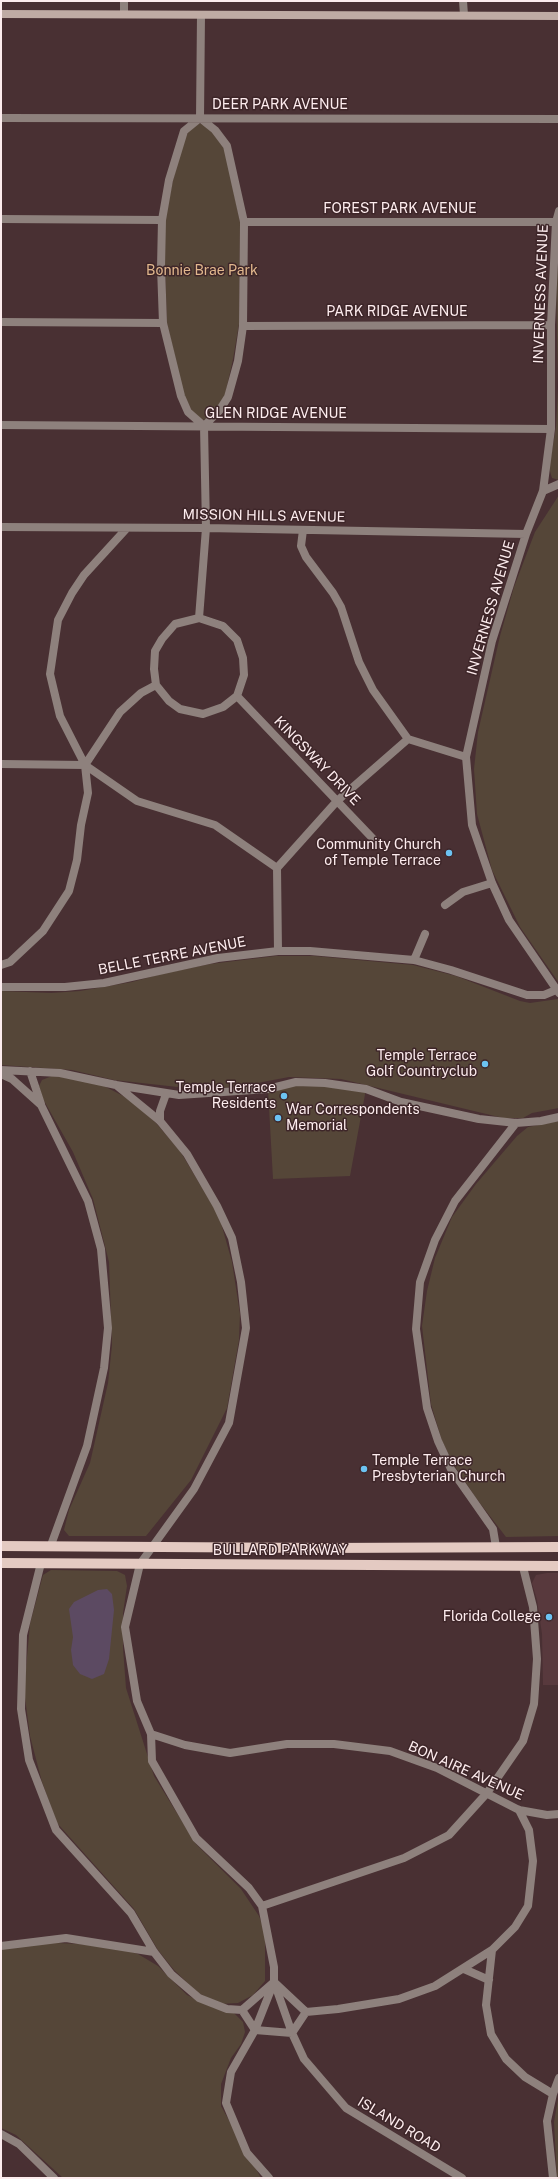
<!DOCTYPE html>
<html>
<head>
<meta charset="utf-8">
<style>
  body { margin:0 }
  #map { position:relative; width:560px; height:2179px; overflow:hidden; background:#493033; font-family:"Public Sans",sans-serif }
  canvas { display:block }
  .frame { position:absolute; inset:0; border:2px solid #fdecee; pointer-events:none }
</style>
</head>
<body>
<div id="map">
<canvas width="560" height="2179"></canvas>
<div class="frame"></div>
</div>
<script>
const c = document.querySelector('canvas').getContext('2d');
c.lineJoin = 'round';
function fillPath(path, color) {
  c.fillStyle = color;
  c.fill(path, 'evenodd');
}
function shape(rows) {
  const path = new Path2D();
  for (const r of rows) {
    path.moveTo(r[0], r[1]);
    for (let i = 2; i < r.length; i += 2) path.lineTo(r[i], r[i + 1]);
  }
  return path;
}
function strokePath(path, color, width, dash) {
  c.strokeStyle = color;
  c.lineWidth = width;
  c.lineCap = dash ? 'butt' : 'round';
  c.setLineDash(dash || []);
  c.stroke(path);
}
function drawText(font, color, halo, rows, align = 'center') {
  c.font = font + ' "Public Sans",sans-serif';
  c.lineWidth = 3;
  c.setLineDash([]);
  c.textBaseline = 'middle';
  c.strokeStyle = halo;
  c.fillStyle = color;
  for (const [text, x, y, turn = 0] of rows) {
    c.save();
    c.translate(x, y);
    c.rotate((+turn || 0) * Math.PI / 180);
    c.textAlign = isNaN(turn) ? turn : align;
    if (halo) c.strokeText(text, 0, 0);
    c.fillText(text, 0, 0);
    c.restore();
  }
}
const built = shape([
  [547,1573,559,1573,559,1685,543,1685,542,1634,537,1600,532,1583,536,1575]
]);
const green = shape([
  [198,123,208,126,225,150,240,222,239,324,233,359,225,395,217,408,208,419,202,420,192,411,184,396,167,323,165,267,165,221,173,180,183,143,190,128],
  [559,247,559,480,552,478,549,468,556,427,558,387,556,284],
  [559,495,559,983,520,927,492,870,477,814,474,769,478,732,500,636,514,587,535,532],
  [276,956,314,956,413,965,456,976,520,1001,530,1003,558,999,559,1108,532,1113,523,1118,503,1118,341,1079,289,1077,236,1087,196,1089,114,1080,72,1070,1,1065,1,991,51,993,80,991,132,982,161,974,210,964],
  [52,1076,85,1079,104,1086,131,1100,156,1123,180,1151,219,1216,232,1262,240,1314,239,1340,227,1408,191,1480,146,1536,69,1536,64,1530,69,1510,90,1463,108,1383,112,1345,109,1262,105,1246,93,1199,73,1152,43,1099,39,1086,42,1080],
  [296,1082,366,1089,350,1176,273,1179,268,1089],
  [559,1121,559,1536,506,1537,476,1498,454,1465,442,1441,431,1404,422,1326,427,1291,435,1258,452,1217,476,1184,517,1136,528,1127],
  [51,1570,117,1571,125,1575,127,1586,123,1613,123,1648,126,1688,154,1776,196,1844,241,1889,259,1916,265,1932,265,1981,253,1995,238,2003,219,2004,198,1993,174,1970,158,1950,134,1909,57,1823,42,1782,30,1736,24,1690,30,1624,43,1575],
  [56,1943,80,1944,122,1949,138,1954,158,1966,187,1995,212,2007,234,2013,243,2022,245,2032,241,2044,231,2058,221,2084,221,2106,261,2178,63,2178,16,2135,1,2128,1,1949,27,1944],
  [559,2093,559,2178,557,2178,554,2122]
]);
const water = shape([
  [107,1589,112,1594,114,1610,109,1659,104,1674,92,1679,80,1674,73,1665,71,1650,73,1637,69,1609,74,1602,98,1590]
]);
const street = shape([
  [463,1,464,15],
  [124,14,124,1],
  [1,118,559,119],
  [200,118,201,15],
  [559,211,556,222,551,325,551,429,543,491,526,534,492,641,466,757,472,825,492,883,509,920,559,993],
  [1,219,162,220],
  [244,222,556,222],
  [1,322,163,323],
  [243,326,551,325],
  [1,425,551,429],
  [543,491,559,484],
  [1,527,206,528,526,534],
  [127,528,84,575,72,593,58,620,50,674,60,716,85,765,137,801,215,825,277,868,278,951],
  [303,530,301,546,306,557,333,593,341,607,359,662,373,690,408,739],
  [199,618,206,528,204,426,188,412,181,396,163,323,161,267,162,220,169,180,184,131,200,118,215,130,227,146,244,222,243,326,238,361,228,397,219,411,204,426],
  [199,618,223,626,237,640,243,658,244,675,237,696,223,707,203,714,180,709,169,701,156,685,154,669,155,651,162,639,175,624,199,618],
  [237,696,378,844],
  [1,764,85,765],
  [277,868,337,801,408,739,466,757],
  [445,905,463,892,492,883],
  [414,960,425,934],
  [1,965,10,962,43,931,69,891,77,860,81,825,88,793,85,765,120,712,141,693,156,685],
  [1,987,65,987,104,983,218,958,278,951,310,951,414,960,451,970,527,995,544,995,556,990],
  [1,1070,60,1073,116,1085,179,1095,268,1089,296,1082,325,1083,366,1089,401,1102,479,1119,516,1123,541,1121,559,1117],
  [30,1071,41,1104],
  [1,1074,12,1079,41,1105,88,1201,101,1249,108,1328,104,1368,87,1446,51,1545],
  [116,1085,160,1121,187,1154,217,1206,232,1238,241,1282,246,1328,229,1423,194,1489,140,1564,125,1627,137,1701,151,1734,152,1761,196,1838,249,1888,262,1906,274,1967,274,1982,255,2030,231,2072,226,2103,247,2153,269,2178],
  [160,1121,160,1111,166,1094],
  [496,1547,493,1529,451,1469,438,1441,427,1408,416,1329,420,1282,435,1240,455,1201,516,1123],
  [41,1563,23,1635,21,1709,29,1760,56,1830,131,1913,154,1952,171,1974,199,1998,227,2009,242,2010],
  [151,1734,185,1745,230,1753,287,1744,334,1744,390,1751,437,1768,519,1810,547,1815,559,1814],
  [262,1906,404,1858,449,1835,487,1793,523,1741,534,1704,537,1659,533,1607,523,1567],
  [1,1946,66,1938,154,1952],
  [492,1950,486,2005,491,2034,506,2059,525,2077,553,2094],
  [464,1969,489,1980],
  [274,1982,292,2033,304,2059,346,2108,462,2178],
  [274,1982,306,2012,292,2033,255,2030,242,2010,274,1982],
  [306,2012,338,2009,399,1999,435,1986,492,1950,515,1927,528,1906,533,1861,529,1830,519,1810],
  [1,2134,19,2144,54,2178],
  [553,2178,547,2121,553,2094,559,2078]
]);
const secondary = shape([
  [1,14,559,16]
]);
const primary = shape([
  [1,1546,322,1548,559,1547],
  [1,1563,559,1566]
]);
const markers = [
  [449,853,4,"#6cc3f2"],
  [485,1064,4,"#6cc3f2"],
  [284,1096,4,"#6cc3f2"],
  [278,1118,4,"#6cc3f2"],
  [364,1469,4,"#6cc3f2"],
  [549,1617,4,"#6cc3f2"]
];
const streetNames = [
  ["DEER PARK AVENUE",280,105],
  ["FOREST PARK AVENUE",400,209],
  ["INVERNESS AVENUE",541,294,-88],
  ["PARK RIDGE AVENUE",397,312],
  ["GLEN RIDGE AVENUE",276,414],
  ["MISSION HILLS AVENUE",264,516,1],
  ["INVERNESS AVENUE",491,608,-74],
  ["KINGSWAY DRIVE",317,761,46],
  ["BELLE TERRE AVENUE",172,956,-11],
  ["BULLARD PARKWAY",280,1551],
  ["BON AIRE AVENUE",466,1771,24],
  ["ISLAND ROAD",399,2125,31]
];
const parkNames = [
  ["Bonnie Brae Park",202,271]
];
const poiNames = [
  ["Community Church",441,845],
  ["of Temple Terrace",441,861],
  ["Temple Terrace",477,1056],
  ["Golf Countryclub",477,1072],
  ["Temple Terrace",276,1088],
  ["Residents",276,1104],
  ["War Correspondents",286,1110,"left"],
  ["Memorial",286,1126,"left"],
  ["Temple Terrace",372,1461,"left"],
  ["Presbyterian Church",372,1477,"left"],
  ["Florida College",541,1617]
];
fillPath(built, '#58393d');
fillPath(green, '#554638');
fillPath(water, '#5c4a62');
strokePath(street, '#8e817d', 8);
strokePath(secondary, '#bfaba4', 8);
strokePath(primary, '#e4cac2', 10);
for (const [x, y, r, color] of markers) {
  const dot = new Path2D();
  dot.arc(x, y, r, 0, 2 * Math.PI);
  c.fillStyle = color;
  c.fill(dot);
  strokePath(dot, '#3e2629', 1.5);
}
drawText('14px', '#fdecee', '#3e2629', streetNames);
drawText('14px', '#e1b78d', '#3e2629', parkNames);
drawText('14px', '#fdecee', '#3e2629', poiNames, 'right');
</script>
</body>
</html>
